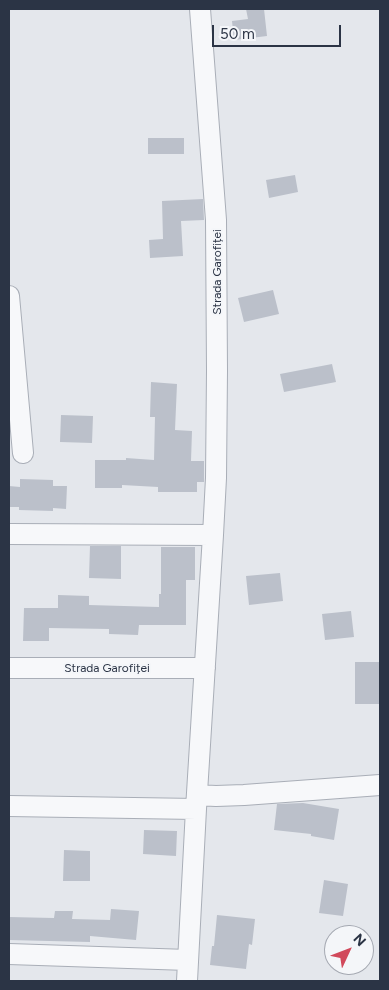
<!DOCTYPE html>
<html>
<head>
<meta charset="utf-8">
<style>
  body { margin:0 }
  #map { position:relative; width:389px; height:990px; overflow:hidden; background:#e4e7ec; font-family:Figtree,sans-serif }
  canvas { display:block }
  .frame { position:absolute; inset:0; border:10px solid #2b3445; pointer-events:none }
  .north { position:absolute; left:324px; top:925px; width:50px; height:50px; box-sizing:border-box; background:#f4f6f9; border:1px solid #a4a8b1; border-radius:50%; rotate:47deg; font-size:14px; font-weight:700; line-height:20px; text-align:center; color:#2b3445 }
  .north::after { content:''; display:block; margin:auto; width:18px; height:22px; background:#d1495b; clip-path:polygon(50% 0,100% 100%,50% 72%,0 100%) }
  .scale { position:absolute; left:212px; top:25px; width:129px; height:22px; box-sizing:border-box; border:2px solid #2b3445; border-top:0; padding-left:6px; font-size:15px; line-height:18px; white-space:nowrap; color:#2b3445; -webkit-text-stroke:4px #f4f6f9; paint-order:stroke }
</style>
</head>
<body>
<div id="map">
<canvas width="389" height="990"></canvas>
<div class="frame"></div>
<div class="north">N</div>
<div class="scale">50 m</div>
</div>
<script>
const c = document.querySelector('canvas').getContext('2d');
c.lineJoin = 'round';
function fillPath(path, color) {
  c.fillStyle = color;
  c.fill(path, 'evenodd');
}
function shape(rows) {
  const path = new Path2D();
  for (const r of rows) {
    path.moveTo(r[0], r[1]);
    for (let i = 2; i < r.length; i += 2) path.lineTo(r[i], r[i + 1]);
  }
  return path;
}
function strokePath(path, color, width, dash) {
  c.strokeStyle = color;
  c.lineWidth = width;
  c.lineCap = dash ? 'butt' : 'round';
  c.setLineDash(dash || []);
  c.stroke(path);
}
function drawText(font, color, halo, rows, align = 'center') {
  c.font = font + ' Figtree,sans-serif';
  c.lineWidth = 4;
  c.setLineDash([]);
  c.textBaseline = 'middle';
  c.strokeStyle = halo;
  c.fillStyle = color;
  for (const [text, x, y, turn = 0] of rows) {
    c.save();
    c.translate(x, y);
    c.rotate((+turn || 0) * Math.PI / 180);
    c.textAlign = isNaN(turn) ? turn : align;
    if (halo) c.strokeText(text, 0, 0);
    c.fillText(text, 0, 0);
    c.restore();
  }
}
const building = shape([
  [246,9,264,9,267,36,234,40,232,21,248,19],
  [148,138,184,138,184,154,148,154],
  [295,175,298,192,269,198,266,180],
  [203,199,204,220,181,221,183,256,150,258,149,240,163,239,162,201],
  [273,290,279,314,244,322,238,298],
  [332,364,336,382,284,392,280,374],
  [151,382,177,384,175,430,192,431,191,461,204,461,204,482,197,482,197,492,158,492,158,487,122,485,122,488,95,488,95,460,126,460,126,458,154,460,155,417,150,417],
  [61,415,93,416,92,443,60,442],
  [20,479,53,480,53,486,67,486,66,509,53,508,53,511,19,510,19,507,9,507,9,486,20,487],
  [90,546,121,546,121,579,89,578],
  [161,547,195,547,195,580,186,580,186,625,139,625,138,635,109,634,109,629,49,628,49,641,23,641,24,608,58,608,58,595,89,596,89,605,159,607,159,594,161,594],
  [280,573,283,601,249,605,246,576],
  [351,611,354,637,325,640,322,614],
  [355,662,380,662,380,704,355,704],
  [303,803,339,809,334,840,311,836,311,834,274,830,277,804],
  [144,830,177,831,176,856,143,854],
  [64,850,90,851,90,881,63,881],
  [324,880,348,884,343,916,319,913],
  [111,909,139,911,136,940,90,936,90,942,9,940,9,917,54,918,55,911,73,911,72,919,110,920],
  [217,915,255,919,252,945,249,944,246,969,210,965,212,946,214,946]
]);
const street = shape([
  [9,296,23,453],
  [9,534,213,535],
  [9,668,205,668],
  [197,795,216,796,244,795,380,785],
  [9,806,196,809],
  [9,954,188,960],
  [187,981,196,809,213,535,216,478,217,371,216,220,200,9]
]);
const streetNames = [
  ["Strada Garofiței",217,272,-90],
  ["Strada Garofiței",107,668]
];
fillPath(building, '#bbc0ca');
strokePath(street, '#a9aeb7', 22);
strokePath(street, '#f7f8fa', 20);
drawText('12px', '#2b3445', '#f4f6f9', streetNames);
</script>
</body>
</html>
